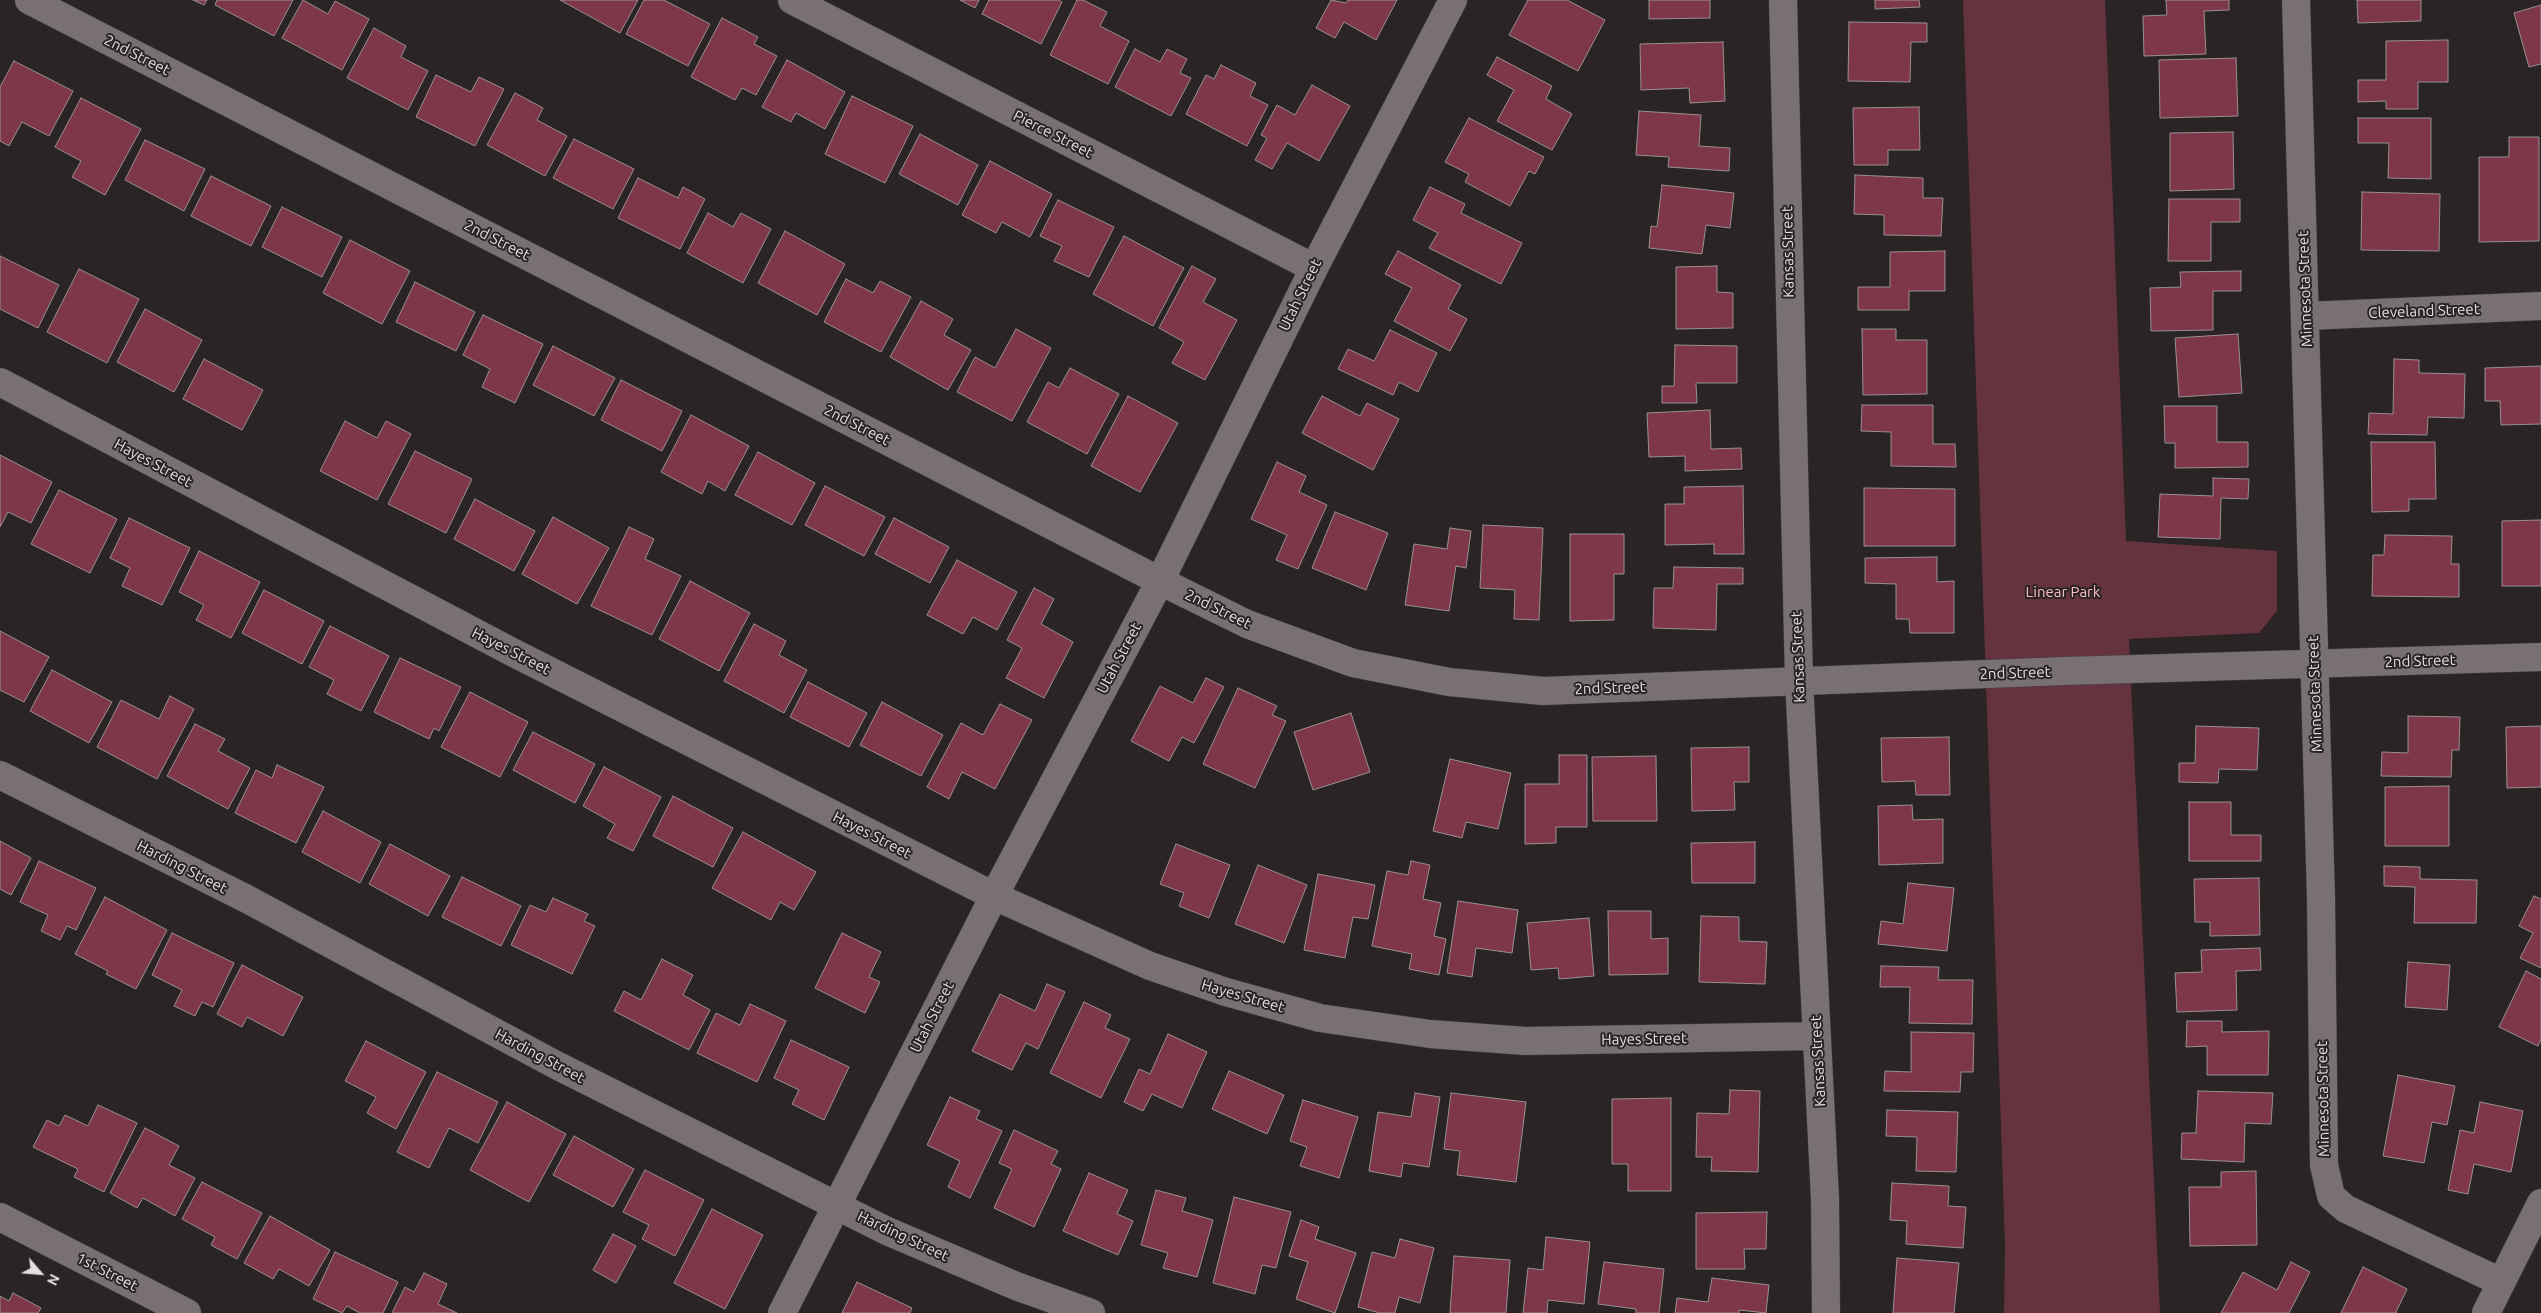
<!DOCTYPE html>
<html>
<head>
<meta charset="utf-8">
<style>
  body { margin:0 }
  #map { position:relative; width:2541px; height:1313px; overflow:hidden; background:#2a2425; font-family:Ubuntu,sans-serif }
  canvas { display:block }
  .north { position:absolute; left:15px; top:1248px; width:50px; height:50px; -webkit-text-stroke:4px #2a2425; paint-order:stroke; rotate:117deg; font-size:14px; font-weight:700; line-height:20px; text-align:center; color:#e3dedf }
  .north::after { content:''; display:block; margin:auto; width:18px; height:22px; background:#e3dedf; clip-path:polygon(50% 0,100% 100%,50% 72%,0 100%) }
</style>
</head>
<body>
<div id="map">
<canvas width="2541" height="1313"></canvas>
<div class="north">N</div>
</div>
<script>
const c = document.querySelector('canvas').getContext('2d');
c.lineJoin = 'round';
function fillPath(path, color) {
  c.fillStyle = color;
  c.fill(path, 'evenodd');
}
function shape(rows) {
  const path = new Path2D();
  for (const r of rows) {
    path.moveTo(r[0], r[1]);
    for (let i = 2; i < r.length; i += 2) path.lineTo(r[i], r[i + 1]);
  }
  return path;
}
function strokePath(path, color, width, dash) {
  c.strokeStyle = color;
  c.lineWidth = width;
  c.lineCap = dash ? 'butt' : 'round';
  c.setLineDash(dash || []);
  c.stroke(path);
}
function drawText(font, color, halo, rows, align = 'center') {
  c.font = font + ' Ubuntu,sans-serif';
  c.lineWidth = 4;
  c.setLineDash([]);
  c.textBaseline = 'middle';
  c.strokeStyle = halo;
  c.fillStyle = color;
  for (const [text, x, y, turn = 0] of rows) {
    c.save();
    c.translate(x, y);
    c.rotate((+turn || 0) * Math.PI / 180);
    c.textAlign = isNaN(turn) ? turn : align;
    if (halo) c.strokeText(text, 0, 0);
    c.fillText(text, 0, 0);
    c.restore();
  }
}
const green = shape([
  [1963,0,2105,0,2126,541,2277,551,2277,611,2259,633,2129,639,2160,1313,2004,1313,2005,1246]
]);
const building = shape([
  [193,0,207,0,204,5,193,0],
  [217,0,293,0,274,36,215,5,217,0],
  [303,0,328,14,335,1,369,19,342,70,282,38,303,0],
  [560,0,638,0,620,33,560,0],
  [644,0,664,0,710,24,688,66,626,34,644,0],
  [960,0,979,0,975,8,960,0],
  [989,0,1059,0,1062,2,1041,44,982,14,989,0],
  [1077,0,1083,0,1107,12,1100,26,1129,41,1108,84,1050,55,1077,0],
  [1331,0,1346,3,1348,0,1397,0,1376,40,1344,22,1335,38,1316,28,1331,0],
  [1528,0,1567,0,1605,20,1578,71,1509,35,1528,0],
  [1649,0,1710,0,1710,18,1649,19,1649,0],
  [1875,0,1919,0,1920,7,1875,9,1875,0],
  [2166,0,2229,0,2229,10,2204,11,2206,54,2144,56,2143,16,2167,15,2166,0],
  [2357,0,2421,0,2421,21,2358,23,2357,0],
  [2541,5,2541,64,2529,67,2514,13,2541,5],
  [722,18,758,37,754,44,777,56,756,95,742,88,735,100,691,77,722,18],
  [1849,22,1927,23,1927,42,1911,42,1910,82,1848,81,1849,22],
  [374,28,406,46,401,57,428,71,408,110,347,78,374,28],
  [2448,40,2448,82,2418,82,2418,109,2386,109,2386,101,2358,102,2358,80,2386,80,2386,41,2448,40],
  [1723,42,1725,101,1690,103,1689,88,1641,90,1640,44,1723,42],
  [1135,49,1160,62,1167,49,1187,59,1180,73,1191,78,1171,116,1115,87,1135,49],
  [1497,57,1552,86,1546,99,1572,114,1552,150,1497,121,1514,90,1487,75,1497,57],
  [2236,58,2238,116,2160,118,2159,60,2236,58],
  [787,60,845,92,825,129,796,113,791,122,762,107,787,60],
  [14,61,73,91,49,136,22,122,9,146,0,141,0,87,14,61],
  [1221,65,1256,83,1250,96,1268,105,1247,146,1186,114,1206,75,1214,79,1221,65],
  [436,75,471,92,479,77,504,89,475,146,416,117,436,75],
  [1312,85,1350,106,1319,161,1287,143,1272,169,1255,160,1267,138,1261,135,1277,105,1295,115,1312,85],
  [515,93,543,108,537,120,567,136,545,176,487,145,515,93],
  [852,96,913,126,885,183,825,154,852,96],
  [81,98,141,129,105,195,72,177,81,161,55,147,81,98],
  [1919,107,1920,150,1888,150,1888,165,1854,165,1853,108,1919,107],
  [1639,111,1701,115,1699,146,1730,148,1729,171,1668,167,1669,157,1636,155,1639,111],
  [1469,118,1544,157,1535,174,1529,171,1510,206,1465,182,1469,174,1445,162,1469,118],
  [2358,118,2431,118,2431,179,2388,178,2389,143,2358,143,2358,118],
  [2233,132,2234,189,2170,191,2170,133,2233,132],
  [920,134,978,165,958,205,899,174,920,134],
  [2509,137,2539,137,2539,241,2479,242,2479,157,2509,157,2509,137],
  [574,139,634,169,613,209,553,178,574,139],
  [145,140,205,169,184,211,125,180,145,140],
  [990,161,1052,194,1030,237,1002,222,996,233,962,215,990,161],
  [1855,175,1923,178,1923,198,1943,198,1941,236,1884,235,1884,215,1854,214,1855,175],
  [211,176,271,206,251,246,191,216,211,176],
  [638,178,678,198,683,187,705,199,680,249,618,218,638,178],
  [1662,185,1734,193,1730,228,1706,225,1702,254,1649,248,1651,226,1657,227,1662,185],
  [1430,187,1465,204,1461,213,1522,243,1501,284,1429,248,1438,233,1413,220,1430,187],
  [2362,192,2440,194,2439,251,2361,250,2362,192],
  [2169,199,2240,199,2240,222,2211,222,2211,261,2168,261,2169,199],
  [1058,200,1114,227,1089,277,1054,261,1062,246,1040,236,1058,200],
  [282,207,342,237,322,277,262,247,282,207],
  [708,213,733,227,741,213,771,229,743,283,687,253,708,213],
  [785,231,845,264,817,315,758,283,785,231],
  [1124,236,1184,268,1153,326,1093,294,1124,236],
  [350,240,410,271,382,324,323,293,350,240],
  [1398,251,1461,285,1448,309,1467,319,1450,351,1394,321,1412,288,1385,274,1398,251],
  [1945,251,1945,291,1909,291,1909,310,1858,310,1858,287,1890,287,1890,252,1945,251],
  [0,256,59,285,38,328,0,309,0,256],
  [1192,266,1216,279,1203,302,1237,320,1205,380,1172,363,1184,342,1159,328,1192,266],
  [1717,266,1717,292,1733,293,1733,328,1676,329,1676,267,1717,266],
  [79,269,139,299,107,363,47,332,79,269],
  [2241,271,2241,291,2213,291,2213,330,2151,331,2150,288,2181,287,2180,272,2241,271],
  [846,279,873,293,880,281,911,297,881,352,824,322,846,279],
  [415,282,475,312,456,351,396,322,415,282],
  [921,301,953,319,944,335,971,350,948,390,890,357,921,301],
  [145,309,202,340,174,392,117,362,145,309],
  [483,315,543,344,515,403,482,387,490,369,463,355,483,315],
  [1016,329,1051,348,1012,421,957,392,975,357,995,368,1016,329],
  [1862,329,1896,329,1896,340,1927,340,1927,394,1863,395,1862,329],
  [1390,330,1437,353,1418,392,1399,382,1393,395,1338,369,1348,349,1374,361,1390,330],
  [2238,334,2242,393,2179,397,2175,338,2238,334],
  [1675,345,1737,346,1737,383,1696,383,1697,403,1662,403,1662,386,1674,386,1675,345],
  [553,346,615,378,594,416,533,385,553,346],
  [204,359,263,390,242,430,183,399,204,359],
  [2394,359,2419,360,2419,373,2465,374,2464,418,2428,417,2427,435,2368,434,2369,413,2393,414,2394,359],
  [2541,366,2541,424,2501,425,2500,401,2485,401,2485,368,2541,366],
  [1070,368,1119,394,1087,454,1027,422,1048,382,1059,388,1070,368],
  [621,380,682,411,662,451,601,420,621,380],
  [1128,396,1178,423,1140,492,1091,466,1128,396],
  [1322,396,1360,416,1367,403,1399,419,1373,470,1302,433,1322,396],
  [1862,405,1933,405,1933,444,1955,444,1956,467,1891,466,1891,432,1861,431,1862,405],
  [2164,406,2217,406,2217,442,2248,442,2248,467,2175,468,2175,443,2165,443,2164,406],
  [1710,410,1711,449,1741,448,1742,469,1685,471,1685,456,1649,457,1647,413,1710,410],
  [691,415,749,446,725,491,708,481,702,494,661,472,691,415],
  [345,421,377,438,386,421,411,434,377,500,320,471,345,421],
  [2371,442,2435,442,2436,499,2409,499,2409,511,2372,512,2371,442],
  [415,451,472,479,446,533,388,504,415,451],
  [758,452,815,483,792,525,735,495,758,452],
  [0,455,52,482,31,523,8,512,0,527,0,455],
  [1277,462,1306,476,1299,492,1327,505,1298,569,1276,560,1287,535,1251,519,1277,462],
  [2213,478,2249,479,2248,499,2221,498,2220,539,2158,537,2160,494,2213,496,2213,478],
  [825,486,885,517,864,556,805,525,825,486],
  [1743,486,1744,554,1714,554,1714,544,1665,545,1665,504,1684,504,1684,487,1743,486],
  [1864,488,1955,489,1955,546,1864,546,1864,488],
  [59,490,117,519,90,573,31,544,59,490],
  [475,499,535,531,514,571,454,539,475,499],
  [1335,512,1388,533,1366,590,1312,568,1335,512],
  [553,517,609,548,577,604,522,574,553,517],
  [129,518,190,548,162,605,122,586,130,568,110,558,129,518],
  [894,518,949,547,930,583,875,554,894,518],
  [2541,520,2541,586,2502,586,2502,521,2541,520],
  [1483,525,1543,528,1539,620,1514,619,1515,590,1480,588,1483,525],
  [629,527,654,539,645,559,681,576,652,635,591,606,629,527],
  [1450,528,1471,531,1466,568,1456,566,1449,611,1405,605,1414,544,1447,549,1450,528],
  [1570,534,1624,534,1624,574,1614,574,1614,620,1570,621,1570,534],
  [2385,535,2452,536,2451,564,2459,564,2459,597,2372,596,2373,555,2384,555,2385,535],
  [199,551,260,582,231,638,196,620,204,605,179,592,199,551],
  [1937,557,1937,582,1954,581,1954,633,1910,633,1909,619,1896,619,1896,584,1865,583,1865,558,1937,557],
  [957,560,1017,592,997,630,973,617,963,634,927,615,957,560],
  [1674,567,1743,568,1743,584,1717,584,1716,630,1653,628,1654,588,1673,588,1674,567],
  [690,581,750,613,719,671,659,639,690,581],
  [1034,588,1054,599,1041,624,1073,642,1044,698,1006,678,1022,648,1007,640,1034,588],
  [264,590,324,621,302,664,242,633,264,590],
  [754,624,786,641,779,655,807,670,784,713,724,681,754,624],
  [330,626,389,656,361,711,327,694,334,680,309,667,330,626],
  [0,631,49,657,24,702,0,690,0,631],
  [400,658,461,687,439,731,434,728,429,739,374,712,400,658],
  [52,670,112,702,89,743,30,711,52,670],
  [1206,678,1224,687,1194,743,1182,737,1169,761,1131,741,1160,686,1193,703,1206,678],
  [808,682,867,713,849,747,790,717,808,682],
  [1238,688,1277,706,1272,715,1286,721,1255,788,1203,764,1238,688],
  [470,692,528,722,500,777,441,747,470,692],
  [170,696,194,709,157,779,97,747,121,700,159,719,170,696],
  [882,702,943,735,921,776,860,745,882,702],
  [1000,704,1032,720,995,789,962,772,949,799,927,787,961,723,983,735,1000,704],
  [1351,713,1370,772,1313,790,1294,732,1351,713],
  [2408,716,2460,717,2459,750,2452,750,2451,777,2381,776,2382,752,2408,753,2408,716],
  [195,724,225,739,218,751,250,768,228,809,167,776,195,724],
  [2196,726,2259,728,2257,770,2219,769,2218,783,2179,782,2179,763,2195,763,2196,726],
  [2541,726,2541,787,2507,788,2506,727,2541,726],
  [533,732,595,764,575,803,513,770,533,732],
  [1949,737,1950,795,1916,795,1915,781,1882,782,1881,738,1949,737],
  [1749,747,1749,782,1734,782,1735,810,1692,811,1691,748,1749,747],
  [1559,755,1587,755,1587,827,1556,827,1556,843,1525,844,1525,784,1559,784,1559,755],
  [1656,756,1657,821,1593,821,1592,757,1656,756],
  [1450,759,1511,773,1498,829,1466,822,1462,838,1433,831,1450,759],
  [277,765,324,787,296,843,235,813,256,770,272,778,277,765],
  [604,767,661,797,633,851,607,838,615,824,583,806,604,767],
  [2449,786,2449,846,2385,846,2385,787,2449,786],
  [673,796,733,828,713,867,653,836,673,796],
  [2189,802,2231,802,2231,835,2261,835,2261,861,2189,861,2189,802],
  [1912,805,1913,820,1943,819,1943,863,1879,865,1878,806,1912,805],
  [323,811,381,842,360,883,302,852,323,811],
  [743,832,816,872,794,910,780,902,771,920,712,888,743,832],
  [0,841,31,858,11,895,0,889,0,841],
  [1755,842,1755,883,1692,883,1691,843,1755,842],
  [390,844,450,876,428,916,369,884,390,844],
  [1176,844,1230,865,1209,918,1179,906,1184,893,1160,884,1176,844],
  [39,861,96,888,76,930,67,926,60,940,41,931,48,915,20,902,39,861],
  [1411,861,1430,865,1423,899,1441,903,1434,936,1446,939,1439,975,1409,969,1412,954,1372,946,1387,871,1408,875,1411,861],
  [1258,865,1307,885,1284,943,1235,924,1258,865],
  [2384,866,2420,867,2420,879,2477,880,2476,923,2414,923,2415,887,2384,886,2384,866],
  [1318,874,1375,885,1368,919,1353,917,1345,958,1304,950,1318,874],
  [462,877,521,906,501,946,442,917,462,877],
  [2259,878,2260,935,2210,936,2210,922,2195,922,2194,879,2259,878],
  [1908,883,1954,888,1947,951,1878,944,1881,921,1903,924,1908,883],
  [2534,896,2541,899,2541,968,2520,958,2533,933,2519,926,2534,896],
  [105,897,167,930,136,989,106,974,108,971,75,954,105,897],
  [553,898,588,914,584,921,595,926,572,974,511,945,530,905,546,912,553,898],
  [1458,901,1518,910,1512,953,1476,948,1472,977,1447,973,1458,901],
  [1608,911,1651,911,1651,939,1668,938,1668,974,1609,975,1608,911],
  [1701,916,1739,917,1739,941,1767,942,1765,984,1699,982,1701,916],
  [1589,918,1594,976,1559,979,1558,968,1531,970,1527,923,1589,918],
  [172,933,234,963,213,1007,202,1002,195,1016,174,1006,182,990,152,975,172,933],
  [842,933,881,952,869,977,880,982,865,1013,815,988,842,933],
  [2260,948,2261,970,2236,971,2237,1010,2177,1012,2175,973,2202,972,2201,950,2260,948],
  [662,959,693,975,683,995,710,1010,689,1050,614,1011,624,991,641,1000,662,959],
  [2408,962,2450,965,2447,1010,2405,1007,2408,962],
  [242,965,303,997,283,1036,247,1017,242,1027,217,1014,242,965],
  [1881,966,1939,967,1938,980,1973,980,1972,1024,1909,1023,1910,987,1880,987,1881,966],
  [2526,971,2541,979,2541,1039,2538,1046,2499,1027,2526,971],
  [1047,984,1065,992,1038,1049,1026,1043,1012,1070,972,1051,1000,994,1035,1011,1047,984],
  [1084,1002,1111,1015,1105,1028,1130,1039,1101,1098,1050,1073,1084,1002],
  [750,1004,786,1021,757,1082,697,1053,716,1013,740,1025,750,1004],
  [2187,1021,2222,1021,2222,1032,2269,1031,2268,1075,2207,1075,2207,1046,2186,1047,2187,1021],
  [1911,1032,1974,1033,1973,1072,1961,1072,1960,1092,1884,1091,1885,1071,1911,1072,1911,1032],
  [1168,1034,1207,1052,1182,1108,1152,1094,1143,1111,1124,1102,1139,1069,1150,1074,1168,1034],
  [791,1040,849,1067,824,1120,792,1104,799,1090,774,1078,791,1040],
  [366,1041,426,1072,396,1129,367,1113,376,1097,345,1081,366,1041],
  [1229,1071,1284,1095,1267,1134,1212,1109,1229,1071],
  [437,1072,498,1102,478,1143,449,1128,429,1168,397,1152,437,1072],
  [2398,1075,2455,1086,2447,1125,2432,1122,2424,1163,2383,1156,2398,1075],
  [1730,1090,1760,1091,1758,1172,1711,1171,1712,1157,1696,1157,1697,1113,1729,1114,1730,1090],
  [2198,1091,2273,1093,2271,1124,2245,1123,2244,1162,2181,1159,2182,1133,2196,1133,2198,1091],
  [1415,1093,1440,1097,1429,1167,1403,1163,1401,1177,1369,1171,1378,1112,1411,1117,1415,1093],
  [1451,1093,1526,1102,1516,1182,1457,1175,1460,1151,1444,1149,1451,1093],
  [950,1097,980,1111,976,1119,1002,1131,970,1198,948,1187,960,1161,927,1145,950,1097],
  [1671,1098,1671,1191,1628,1191,1628,1164,1612,1164,1612,1099,1671,1098],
  [1303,1100,1358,1117,1339,1178,1300,1166,1307,1147,1290,1141,1303,1100],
  [507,1102,566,1134,529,1202,470,1170,507,1102],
  [2480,1102,2523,1111,2511,1172,2474,1164,2468,1194,2448,1190,2460,1130,2474,1133,2480,1102],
  [98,1105,137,1123,104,1192,74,1177,78,1169,33,1147,47,1120,59,1126,65,1115,88,1126,98,1105],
  [1887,1110,1958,1112,1956,1172,1916,1171,1917,1137,1886,1136,1887,1110],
  [145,1128,179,1146,169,1165,195,1178,175,1216,143,1198,137,1208,110,1193,145,1128],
  [1014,1130,1058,1151,1051,1164,1061,1169,1034,1227,994,1208,1012,1169,999,1163,1014,1130],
  [574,1136,634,1169,613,1207,553,1175,574,1136],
  [645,1170,704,1200,675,1256,642,1239,649,1225,623,1212,645,1170],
  [2256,1171,2257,1245,2190,1246,2189,1187,2221,1187,2221,1172,2256,1171],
  [1089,1173,1128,1190,1117,1214,1133,1221,1118,1255,1063,1231,1089,1173],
  [202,1182,262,1213,237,1259,211,1245,215,1237,182,1219,202,1182],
  [1892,1183,1949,1186,1948,1206,1966,1207,1963,1248,1906,1244,1907,1221,1890,1220,1892,1183],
  [1156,1190,1186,1198,1182,1211,1213,1220,1197,1277,1163,1268,1168,1253,1141,1245,1156,1190],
  [1234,1197,1291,1212,1276,1268,1262,1265,1255,1294,1213,1283,1234,1197],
  [712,1209,763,1235,725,1309,674,1283,712,1209],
  [1767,1212,1766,1249,1744,1249,1745,1269,1696,1269,1696,1213,1767,1212],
  [270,1216,330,1250,309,1286,279,1269,273,1279,244,1263,270,1216],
  [1301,1220,1319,1227,1315,1239,1356,1253,1335,1313,1296,1299,1308,1262,1289,1256,1301,1220],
  [613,1234,636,1246,616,1283,593,1270,613,1234],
  [1546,1237,1590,1242,1584,1304,1548,1300,1547,1313,1523,1313,1528,1268,1543,1270,1546,1237],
  [1400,1239,1434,1248,1420,1303,1399,1297,1395,1313,1380,1313,1358,1307,1372,1252,1395,1258,1400,1239],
  [335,1252,398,1282,383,1313,360,1313,347,1306,342,1313,313,1299,335,1252],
  [1454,1256,1510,1260,1506,1313,1450,1313,1454,1256],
  [1897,1258,1959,1263,1954,1313,1893,1313,1897,1258],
  [1604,1262,1664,1269,1659,1313,1636,1313,1636,1309,1598,1304,1604,1262],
  [2291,1262,2310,1272,2289,1313,2221,1313,2243,1272,2277,1290,2291,1262],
  [2363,1267,2407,1289,2396,1312,2397,1313,2341,1313,2363,1267],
  [424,1273,447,1284,438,1304,457,1313,392,1313,405,1287,414,1292,424,1273],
  [1712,1278,1769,1285,1766,1313,1739,1310,1739,1313,1675,1313,1677,1298,1708,1302,1712,1278],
  [857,1282,912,1308,910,1313,842,1313,857,1282],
  [13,1293,41,1308,38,1313,0,1313,0,1296,9,1301,13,1293]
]);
const street = shape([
  [29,0,1160,581,1247,624,1353,663,1449,682,1543,691,2065,671,2541,657],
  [792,0,1314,268],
  [1783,0,1799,680,1825,1199,1826,1313],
  [2296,0,2321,899,2324,1165,2331,1196,2346,1209,2501,1282],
  [2306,316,2541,306],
  [0,382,512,652,994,896,1150,966,1226,992,1320,1018,1430,1034,1525,1041,1817,1036],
  [0,775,245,898,556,1065,887,1231,1016,1286,1091,1313],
  [0,1217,187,1313],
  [782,1313,994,896,1160,581,1314,268,1453,0],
  [2486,1313,2541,1203]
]);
const streetNames = [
  ["2nd Street",137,55,27],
  ["Pierce Street",1053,134,27],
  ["2nd Street",497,240,27],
  ["Kansas Street",1788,252,-91],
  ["Minnesota Street",2305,289,-92],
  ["Utah Street",1300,295,-64],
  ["Cleveland Street",2424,311,-2],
  ["2nd Street",857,425,27],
  ["Hayes Street",153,463,28],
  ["2nd Street",1218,609,26],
  ["Hayes Street",511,651,27],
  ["Kansas Street",1798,657,-92],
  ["Utah Street",1119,658,-62],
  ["2nd Street",2420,661,-2],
  ["2nd Street",2015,673,-2],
  ["2nd Street",1610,688,-2],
  ["Minnesota Street",2315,694,-92],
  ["Hayes Street",872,835,27],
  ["Harding Street",182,867,27],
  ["Hayes Street",1243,996,16],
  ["Utah Street",932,1017,-63],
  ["Hayes Street",1644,1039,-1],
  ["Harding Street",540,1056,28],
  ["Kansas Street",1818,1061,-93],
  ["Minnesota Street",2323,1099,-91],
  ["Harding Street",903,1236,25],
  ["1st Street",107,1272,27]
];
const parkNames = [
  ["Linear Park",2063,592]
];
fillPath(green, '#65333f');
fillPath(building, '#7e364a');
strokePath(building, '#999092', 1);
strokePath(street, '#453f40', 29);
strokePath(street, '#787072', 28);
drawText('15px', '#e3dedf', '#2a2425', streetNames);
drawText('15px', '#ffbcca', '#2a2425', parkNames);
</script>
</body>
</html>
